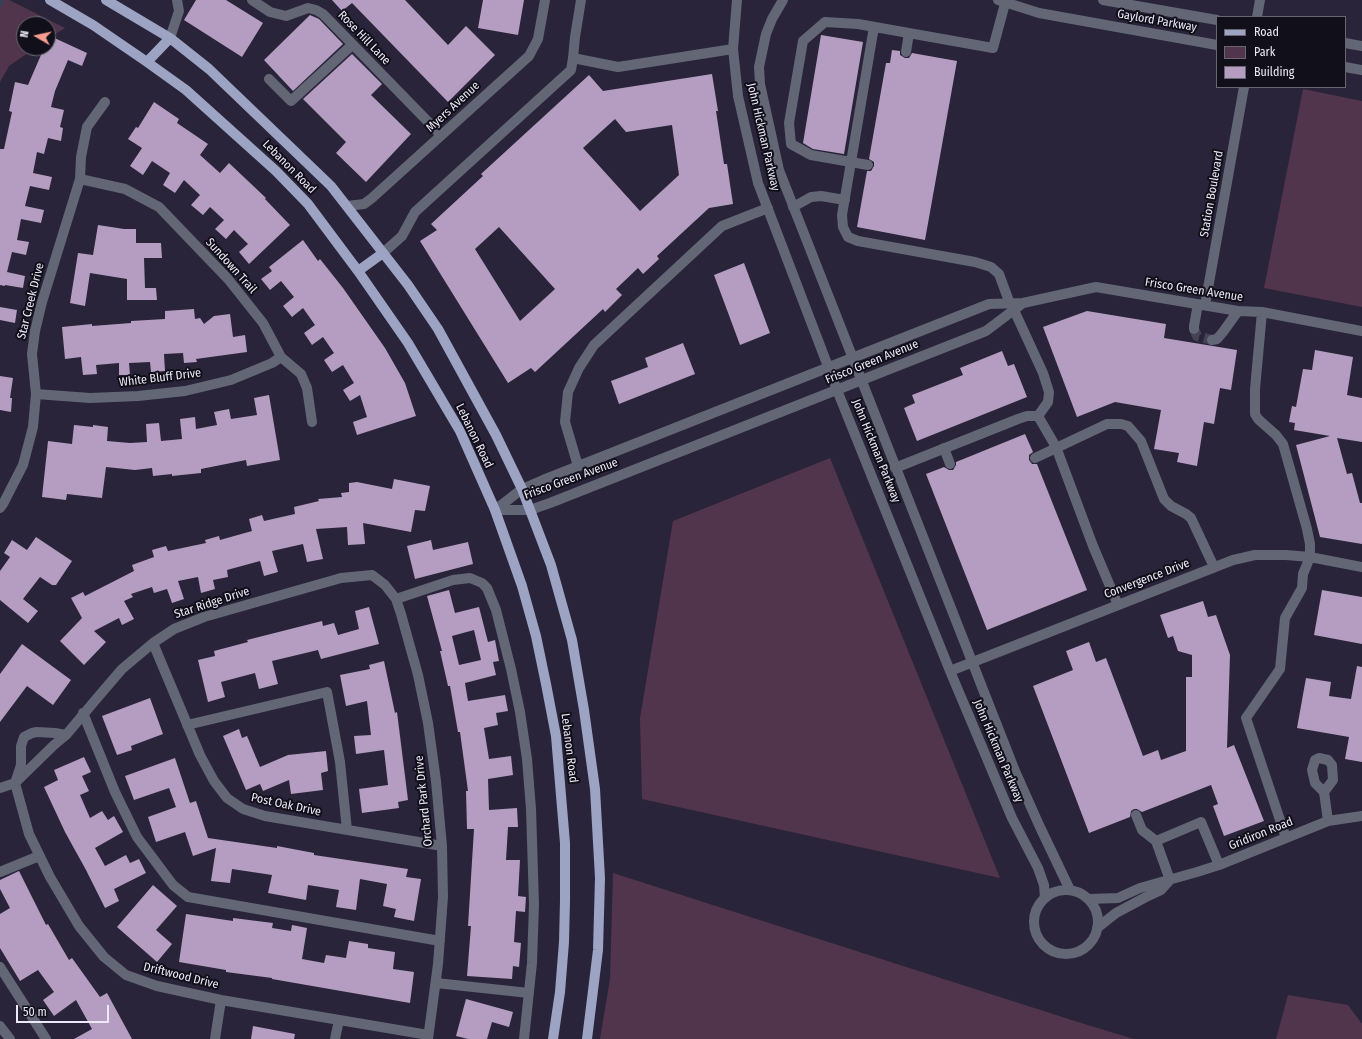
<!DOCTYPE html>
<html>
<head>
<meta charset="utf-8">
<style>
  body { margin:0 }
  #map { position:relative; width:1362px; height:1039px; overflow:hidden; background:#29243a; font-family:"Fira Sans Condensed",sans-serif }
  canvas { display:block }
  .legend { position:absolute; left:1216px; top:16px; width:130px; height:72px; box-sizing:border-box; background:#110f19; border:1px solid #696672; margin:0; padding:5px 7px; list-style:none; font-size:12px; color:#ece9f8 }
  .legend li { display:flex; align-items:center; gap:8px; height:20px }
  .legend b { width:20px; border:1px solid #696672 }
  .north { position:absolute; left:16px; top:16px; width:40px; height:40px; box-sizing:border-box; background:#110f19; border:1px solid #696672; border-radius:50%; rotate:279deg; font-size:11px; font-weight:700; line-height:16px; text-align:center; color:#ece9f8 }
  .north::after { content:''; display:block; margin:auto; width:14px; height:18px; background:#f59d90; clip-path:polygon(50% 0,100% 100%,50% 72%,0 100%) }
  .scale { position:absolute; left:16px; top:1005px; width:93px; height:18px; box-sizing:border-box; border:2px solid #ece9f8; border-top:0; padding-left:5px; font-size:12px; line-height:14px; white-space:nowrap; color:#ece9f8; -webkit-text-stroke:3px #110f19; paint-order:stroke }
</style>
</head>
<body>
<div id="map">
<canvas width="1362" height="1039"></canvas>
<ul class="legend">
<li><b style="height:5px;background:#9ca3c3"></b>Road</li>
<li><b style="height:11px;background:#51354d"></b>Park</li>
<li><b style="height:11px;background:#b49dc1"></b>Building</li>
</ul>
<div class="north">N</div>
<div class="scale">50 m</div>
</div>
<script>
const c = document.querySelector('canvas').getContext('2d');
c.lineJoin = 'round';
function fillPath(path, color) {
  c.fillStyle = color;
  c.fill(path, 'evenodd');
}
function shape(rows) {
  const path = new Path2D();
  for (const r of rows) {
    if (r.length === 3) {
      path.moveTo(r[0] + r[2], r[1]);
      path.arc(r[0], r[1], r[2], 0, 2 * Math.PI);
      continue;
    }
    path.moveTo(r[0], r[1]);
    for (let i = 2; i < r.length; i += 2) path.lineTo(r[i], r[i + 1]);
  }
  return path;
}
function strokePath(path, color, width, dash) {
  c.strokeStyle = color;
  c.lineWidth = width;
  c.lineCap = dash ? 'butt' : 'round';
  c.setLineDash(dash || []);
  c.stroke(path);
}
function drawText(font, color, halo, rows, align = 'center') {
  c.font = font + ' "Fira Sans Condensed",sans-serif';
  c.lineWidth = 4;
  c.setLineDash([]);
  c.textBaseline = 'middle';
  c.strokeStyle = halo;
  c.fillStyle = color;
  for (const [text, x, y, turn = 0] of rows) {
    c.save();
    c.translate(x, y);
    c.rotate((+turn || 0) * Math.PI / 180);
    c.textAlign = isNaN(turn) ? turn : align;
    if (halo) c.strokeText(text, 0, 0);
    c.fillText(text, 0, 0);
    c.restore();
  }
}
const green = shape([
  [0,0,9,0,65,28,48,39,48,24,24,24,24,48,35,48,9,66,0,82],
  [1303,89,1362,101,1362,307,1264,288],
  [830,458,1000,878,642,799,640,718,673,521],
  [613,873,1081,1023,1134,1039,600,1039,610,979],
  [1288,995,1348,1005,1362,1024,1362,1039,1276,1039]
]);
const stream = shape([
  [0,4,1,0]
]);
const building = shape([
  [196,0,226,0,263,23,242,57,184,20],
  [332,0,405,0,448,45,466,26,495,55,448,102,352,3,342,11],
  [483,0,524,0,518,35,478,28],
  [310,15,319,19,343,44,293,91,264,60],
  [48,35,87,53,82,66,68,60,55,91,51,107,64,110,60,127,63,128,61,141,48,138,44,154,37,152,33,173,52,177,49,190,30,186,25,206,44,210,41,223,21,219,17,240,29,242,26,255,12,252,7,272,25,276,23,288,5,285,5,286,0,285,0,149,4,149,12,112,9,111,15,82,28,85,44,48,48,48],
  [821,35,863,42,844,154,813,149,803,143],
  [892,50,900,51,900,55,905,58,909,58,912,53,957,61,925,240,857,227,867,171,871,171,874,166,874,162,869,159,886,63,890,63],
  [352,54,382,84,371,95,411,134,366,182,336,153,346,142,303,99],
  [712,74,718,111,716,111,724,164,727,164,733,204,709,208,657,256,659,259,643,274,638,268,616,289,622,295,605,312,603,309,535,372,531,368,508,383,420,241,437,230,431,224,483,176,481,174,589,75,603,91],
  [615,119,626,132,672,125,679,175,640,211,583,148],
  [499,227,555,289,520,321,475,249],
  [154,102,179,119,177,123,208,144,200,155,220,173,229,163,266,198,265,199,290,225,249,264,239,252,248,244,234,230,226,239,215,229,224,220,210,207,203,215,191,205,200,195,184,180,175,193,163,185,170,173,152,161,143,175,130,166,142,148,128,139,136,127,138,128],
  [98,225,124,229,136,229,136,243,161,243,162,258,144,258,145,288,156,288,157,300,127,300,127,279,90,273,85,306,70,303,78,253,93,255],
  [303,240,318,261,320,259,343,288,385,348,405,383,416,416,357,435,353,422,367,417,360,395,350,401,343,390,354,383,343,365,332,372,324,360,334,353,323,337,312,345,304,333,315,325,303,308,292,317,283,306,294,297,281,281,270,290,261,279,272,271,269,267],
  [744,263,770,333,740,345,714,275],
  [0,307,17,310,15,323,0,320],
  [194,309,195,319,200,318,204,324,214,316,230,314,233,337,245,335,247,352,196,359,197,362,184,363,183,353,164,354,165,371,151,372,150,362,129,363,130,375,119,375,119,363,96,365,97,374,83,375,81,357,65,359,62,327,92,324,92,326,131,323,131,321,165,319,165,311],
  [1087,311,1166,324,1164,338,1237,350,1231,390,1220,388,1214,424,1204,422,1197,466,1177,462,1179,453,1154,449,1161,410,1115,402,1077,417,1043,327],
  [683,343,695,374,619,404,611,381,648,367,645,358],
  [1315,350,1353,357,1347,395,1362,398,1362,442,1337,438,1347,474,1352,473,1360,503,1362,503,1362,544,1320,537,1296,445,1330,436,1294,430,1295,423,1289,422,1292,406,1296,407,1303,369,1312,370],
  [1002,351,1008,366,1014,364,1027,397,917,441,904,408,915,403,912,395,963,375,960,368],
  [0,376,13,378,10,398,12,398,11,412,0,410],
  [269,395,280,460,247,466,246,460,201,469,201,473,172,476,172,474,153,476,152,468,135,470,106,467,102,498,67,494,66,500,42,497,48,441,72,444,74,425,93,427,93,425,108,427,107,441,130,443,147,442,146,424,159,423,161,441,182,439,180,419,195,417,196,429,217,425,214,412,229,409,231,419,257,415,254,398],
  [1025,434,1033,452,1029,455,1029,460,1032,464,1037,464,1087,590,987,630,926,474,944,467,949,470,953,470,956,465,956,462],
  [394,479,430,486,425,511,415,510,411,532,363,523,365,544,348,545,347,527,316,529,323,559,307,562,303,544,272,551,278,572,264,576,260,561,227,570,228,577,213,580,215,589,201,593,198,577,178,581,184,599,172,603,167,589,154,593,152,587,131,594,133,597,124,601,134,619,122,625,119,618,94,631,106,642,84,665,60,641,82,618,71,598,83,592,85,596,134,571,132,565,154,557,152,550,166,546,168,551,206,543,205,540,219,536,220,540,252,531,249,519,262,515,264,521,295,514,294,507,319,501,318,499,342,497,341,493,349,492,349,483,357,482,392,489],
  [36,537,72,561,56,585,52,585,40,577,23,599,38,611,28,623,0,600,0,571,10,557,4,553,12,540,27,550],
  [431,540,433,550,468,542,473,564,415,579,407,546],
  [449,590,455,613,479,607,488,642,495,640,499,661,493,662,496,675,465,683,468,701,505,695,508,711,496,713,498,725,484,728,489,759,511,756,513,775,488,779,489,810,517,808,518,827,508,827,506,860,520,860,518,896,526,897,525,912,516,911,514,942,521,943,519,967,513,966,512,979,467,976,471,926,468,926,474,829,467,829,466,791,468,791,460,732,458,732,450,686,448,686,440,651,442,651,427,596],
  [474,630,481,660,459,665,452,636],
  [1322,590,1362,597,1362,644,1314,635],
  [1203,601,1208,617,1216,615,1230,655,1227,748,1234,745,1264,821,1224,836,1213,806,1218,804,1211,785,1142,812,1137,809,1134,809,1131,811,1130,817,1089,833,1033,686,1073,670,1066,651,1089,642,1096,662,1106,658,1143,756,1158,750,1161,760,1186,751,1186,677,1192,677,1192,655,1178,651,1173,636,1168,638,1160,615],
  [369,607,379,644,321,659,318,650,272,661,278,684,259,689,255,673,221,682,225,697,208,702,198,660,215,656,214,651,248,642,247,640,322,621,323,626,334,623,338,635,359,629,355,611],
  [22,644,71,680,53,705,27,686,0,722,0,674],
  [384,661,395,713,397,712,408,800,398,802,399,808,362,813,359,789,388,785,384,750,356,754,354,736,371,735,367,701,346,706,340,675,370,669,369,665],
  [1357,666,1362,667,1362,762,1345,759,1349,737,1297,728,1306,678,1331,682,1329,696,1351,699],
  [150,698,163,734,131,746,132,750,117,755,102,716],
  [239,729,242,738,247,736,260,767,288,755,326,751,328,771,321,773,323,790,291,794,289,780,263,791,260,784,246,790,223,736],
  [84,757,91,772,82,776,89,791,80,795,90,818,102,811,108,820,114,816,123,832,95,848,105,866,126,855,130,863,139,859,146,873,114,889,119,901,105,908,86,870,65,832,44,787,58,780,54,770],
  [175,758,190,803,196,801,208,838,277,848,277,846,314,853,314,855,408,869,406,877,421,879,414,921,394,917,396,909,383,906,387,884,360,879,356,910,336,907,339,890,308,885,306,900,268,893,272,875,232,869,230,883,211,881,216,848,193,856,185,832,156,842,148,817,176,807,169,788,134,800,125,776],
  [19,871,46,925,48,924,69,960,72,958,100,997,107,993,132,1039,74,1039,92,1029,76,1000,54,1016,43,1000,54,992,38,970,20,981,0,948,0,914,10,908,0,889,0,880],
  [153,885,177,906,156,930,172,944,157,962,117,927],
  [186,914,233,921,233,918,273,923,272,928,291,931,292,925,307,928,302,959,324,963,326,955,346,958,349,941,368,944,368,948,395,952,393,969,414,972,410,1003,272,979,272,978,226,972,226,970,179,962],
  [466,999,513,1012,509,1027,492,1022,487,1039,468,1039,456,1036],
  [253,1026,295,1034,294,1039,251,1039]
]);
const minorTunnel = shape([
  [1194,329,1197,336,1212,340]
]);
const minor = shape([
  [252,0,270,12,286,16,308,8,316,10,323,14,441,135],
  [737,0,733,49,738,96,758,183,837,390,950,671,1012,818,1038,868,1044,885,1045,898],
  [783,0,772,19,766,34,759,67,760,84,779,170,1015,771,1039,825,1070,890],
  [998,0,1039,13,1217,45],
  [1103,0,1217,20],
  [1257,17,1260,0],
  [874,27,842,215,843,227,848,237,858,241,975,262,991,267,999,274,1010,304],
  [170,38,179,11,177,0],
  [1345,43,1362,46],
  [906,52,909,33],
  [573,58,575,37,581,0],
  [1345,67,1362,70],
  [269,79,291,101,352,45],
  [868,165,811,155,791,144,789,123,803,41,825,22,858,24,993,48,1006,0],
  [80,179,125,189,159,207,228,279,263,323,281,357,301,374,307,388,312,422],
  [347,206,364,204,372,198,529,56,538,39,545,0],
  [793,207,811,197,821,196,845,200],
  [383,253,402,236,415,212,571,70,573,58,618,67,733,49],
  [1205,305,1244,87],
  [1014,310,1043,373,1049,392,1048,402,1038,416],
  [1262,312,1255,389,1255,414,1258,419,1276,435,1283,444,1307,529,1310,544,1310,557,1303,574,1302,588,1285,618,1280,669,1246,718,1286,838],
  [1194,329,1194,326,1198,304],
  [1212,340,1217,339,1223,332,1238,311],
  [36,394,90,398,138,396,185,391,231,380,272,363,281,357],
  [944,448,950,464],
  [1035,458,1107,424,1121,424,1128,426,1141,441,1164,499,1171,506,1186,514,1191,518,1214,567],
  [578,466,565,422,568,392,579,368,594,345,722,226,768,208],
  [895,468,1018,419,1027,416,1038,416,1056,447,1093,546,1118,605],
  [0,508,3,504,23,465,33,427,36,394,32,354,35,331,42,302,80,179,81,157,87,127,105,102],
  [495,510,522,489,543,480,989,304,1023,303,1096,287,1238,311,1262,312,1362,331],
  [495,510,530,510,550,503,986,331,1023,303],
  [396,599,453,580,470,578,482,583,487,588,496,610,511,669,520,712,527,759,531,809,534,904,532,963,524,1039],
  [153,643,200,755,214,781,227,798,243,809,265,816,442,846],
  [950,671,1233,560,1255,555,1286,555,1310,557,1362,567],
  [83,713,115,792,137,837,173,885,188,897,440,941],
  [187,725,327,692,340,762,347,830],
  [66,735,55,733,37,732,32,733,24,737,21,746,21,765,15,783,29,834,50,877,79,926,104,957,126,975,157,986,221,1000,428,1035],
  [0,788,15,783,54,745,66,735,98,697,122,669,153,643,174,629,204,617,341,578,372,575,385,585,396,599,401,614,418,675,428,723,436,781,442,846,443,897,438,964,428,1039],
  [1324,792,1315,783,1312,770,1315,760,1319,758,1328,760,1332,765,1333,780,1324,792,1328,821],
  [1136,815,1142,830,1156,841,1170,880],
  [1156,841,1201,822,1219,865],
  [0,872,39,856],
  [1066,922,32],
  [1089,899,1118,898,1140,888,1197,872,1219,865,1328,821,1362,816],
  [1097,928,1116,913,1146,897,1161,890,1170,880],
  [0,967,46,1039],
  [436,983,529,993],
  [0,1026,10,1039],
  [215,1039,221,1000],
  [335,1039,339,1020]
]);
const major = shape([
  [50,0,93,25,147,62,186,90,276,171,308,204,358,271,408,343,460,431,495,510,522,586,536,636,546,684,556,736,565,843,565,901,564,942,560,992,553,1039],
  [106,0,170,38,209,69,331,186,408,285,438,329,496,435,522,489,551,565,572,640,584,710,595,789,600,878,598,950,587,1039],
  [147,62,170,38],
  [358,271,383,253]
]);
const streetNames = [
  ["Gaylord Parkway",1157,21,10],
  ["Rose Hill Lane",364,38,46],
  ["Myers Avenue",453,107,-43],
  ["John Hickman Parkway",763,137,77],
  ["Lebanon Road",289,167,45],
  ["Station Boulevard",1212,194,-80],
  ["Sundown Trail",231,266,48],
  ["Frisco Green Avenue",1194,290,9],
  ["Star Creek Drive",31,301,-76],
  ["Frisco Green Avenue",872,362,-22],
  ["White Bluff Drive",160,378,-7],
  ["Lebanon Road",474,436,64],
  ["John Hickman Parkway",876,451,68],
  ["Frisco Green Avenue",571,479,-20],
  ["Convergence Drive",1147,579,-21],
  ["Star Ridge Drive",212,603,-18],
  ["Lebanon Road",569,748,83],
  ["John Hickman Parkway",998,751,67],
  ["Orchard Park Drive",424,801,-96],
  ["Post Oak Drive",286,805,12],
  ["Gridiron Road",1261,834,-22],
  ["Driftwood Drive",181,976,14]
];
fillPath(green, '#51354d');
strokePath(stream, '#2f4461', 3.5);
fillPath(building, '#b49dc1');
strokePath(minorTunnel, '#464256', 10, [10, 5]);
strokePath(minor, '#626675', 10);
strokePath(major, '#9ca3c3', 10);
drawText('12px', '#ece9f8', '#110f19', streetNames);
</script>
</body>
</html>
